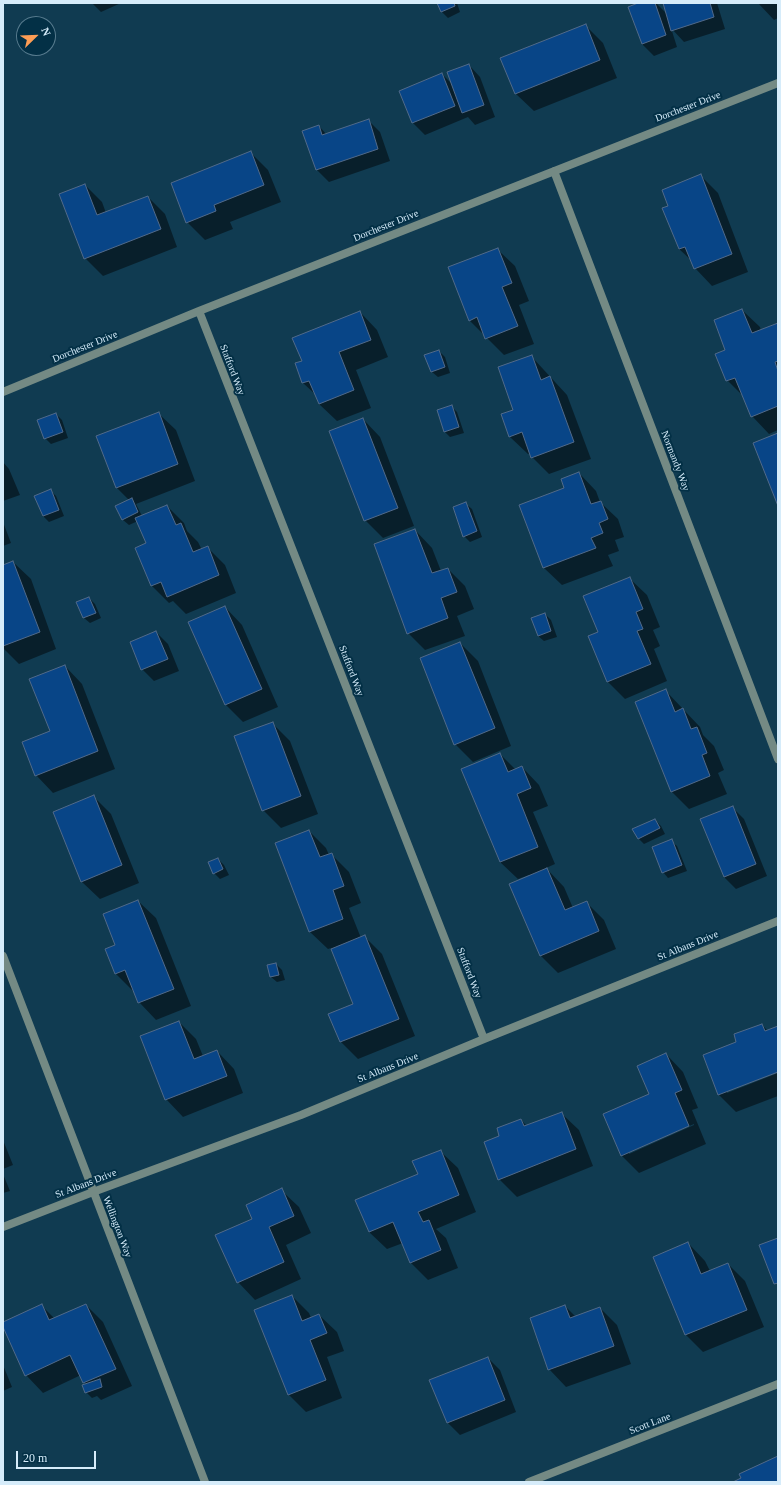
<!DOCTYPE html>
<html>
<head>
<meta charset="utf-8">
<style>
  body { margin:0 }
  #map { position:relative; width:781px; height:1485px; overflow:hidden; background:#103b51; font-family:"Times New Roman",serif }
  canvas { display:block }
  .frame { position:absolute; inset:0; border:4px solid #d6ecfa; pointer-events:none }
  .north { position:absolute; left:16px; top:16px; width:40px; height:40px; box-sizing:border-box; background:#033046; border:1px solid #577b8e; border-radius:50%; rotate:67deg; font-size:11px; font-weight:700; line-height:16px; text-align:center; color:#d6ecfa }
  .north::after { content:''; display:block; margin:auto; width:14px; height:18px; background:#fd9d55; clip-path:polygon(50% 0,100% 100%,50% 72%,0 100%) }
  .scale { position:absolute; left:16px; top:1451px; width:80px; height:18px; box-sizing:border-box; border:2px solid #d6ecfa; border-top:0; padding-left:5px; font-size:12px; line-height:14px; white-space:nowrap; color:#d6ecfa; -webkit-text-stroke:3px #033046; paint-order:stroke }
</style>
</head>
<body>
<div id="map">
<canvas width="781" height="1485"></canvas>
<div class="frame"></div>
<div class="north">N</div>
<div class="scale">20 m</div>
</div>
<script>
const c = document.querySelector('canvas').getContext('2d');
c.lineJoin = 'round';
function fillPath(path, color) {
  c.fillStyle = color;
  c.fill(path, 'evenodd');
}
function shape(rows) {
  const path = new Path2D();
  for (const r of rows) {
    path.moveTo(r[0], r[1]);
    for (let i = 2; i < r.length; i += 2) path.lineTo(r[i], r[i + 1]);
  }
  return path;
}
function strokePath(path, color, width, dash) {
  c.strokeStyle = color;
  c.lineWidth = width;
  c.lineCap = dash ? 'butt' : 'round';
  c.setLineDash(dash || []);
  c.stroke(path);
}
function drawText(font, color, halo, rows, align = 'center') {
  c.font = font + ' "Times New Roman",serif';
  c.lineWidth = 4;
  c.setLineDash([]);
  c.textBaseline = 'middle';
  c.strokeStyle = halo;
  c.fillStyle = color;
  for (const [text, x, y, turn = 0] of rows) {
    c.save();
    c.translate(x, y);
    c.rotate((+turn || 0) * Math.PI / 180);
    c.textAlign = isNaN(turn) ? turn : align;
    if (halo) c.strokeText(text, 0, 0);
    c.fillText(text, 0, 0);
    c.restore();
  }
}
const shadow = shape([
  [92,3,121,3,101,12],
  [438,3,457,3,460,12,448,18,442,12],
  [641,3,656,3,667,14,664,3,717,3,725,29,684,42,671,28,677,47,654,56,642,44],
  [758,3,778,3,778,18,774,20],
  [585,25,603,43,617,78,534,111,516,94,502,59],
  [469,65,480,77,495,117,475,125,468,117,425,135,413,123,401,91,442,74,453,85],
  [368,120,380,132,390,161,329,182,317,170,319,126,327,135],
  [250,152,268,170,281,202,230,222,233,229,205,240,187,222],
  [700,175,718,193,748,272,712,286,695,268,692,261,679,249,669,206],
  [85,185,102,202,106,213,148,197,165,214,177,247,103,276,85,258],
  [497,249,515,266,529,301,519,305,534,344,504,355,469,320],
  [742,310,760,327,761,331,778,324,778,430,769,434,752,416,744,397,727,380,727,351],
  [360,312,377,330,388,357,356,370,371,408,337,421,319,404,316,395,303,383,303,362],
  [439,351,445,357,450,373,438,377,432,372],
  [532,357,567,395,591,459,549,474,532,457,530,453,528,454,510,437,502,415,514,410],
  [451,406,457,412,464,433,450,437,445,432],
  [158,413,176,430,195,481,136,504,142,516,167,506,184,523,187,531,198,542,202,550,207,547,225,565,236,593,186,614,173,601,169,603,152,586,148,544,138,521,129,525,123,520,129,500,117,488],
  [56,414,62,420,68,438,51,444,45,438],
  [363,419,380,437,414,526,383,538,365,520],
  [3,462,9,469,20,495,3,501],
  [579,473,596,491,600,502,618,519,624,537,615,540,619,551,608,555,613,566,562,585,544,568,520,506,565,488],
  [50,490,56,496,64,516,49,522,43,516,36,496],
  [466,504,472,509,482,537,470,542,464,536],
  [3,522,11,543,3,546],
  [415,530,432,548,441,571,448,569,465,586,474,609,457,616,465,636,425,650,408,633],
  [13,562,31,579,56,649,19,664,3,648,3,566],
  [629,578,647,595,660,627,653,630,660,646,654,649,667,681,625,699,608,682,599,632],
  [89,598,95,604,101,618,90,623,84,618],
  [225,607,242,625,278,707,243,722,226,705,189,623],
  [545,614,551,620,557,637,544,641,538,636],
  [156,632,168,644,179,671,154,681,142,669],
  [460,643,478,661,511,746,473,762,455,744],
  [65,666,82,684,115,769,53,793,36,775,51,732],
  [665,690,700,727,703,735,714,746,724,770,718,773,727,794,689,809,672,792,636,702],
  [272,723,290,741,318,814,281,828,263,810],
  [500,754,516,770,522,767,539,785,548,806,533,812,555,864,546,868,564,887,573,908,586,902,604,920,616,949,558,973,541,956,511,885,530,877,529,875,518,879,500,862],
  [93,796,111,814,139,883,100,899,82,882,54,812],
  [732,807,744,819,767,876,736,889,724,877],
  [655,820,661,826,665,834,644,844,638,838],
  [309,831,326,848,329,855,331,854,349,872,361,903,349,908,361,938,364,936,382,954,415,1036,358,1059,341,1042,330,1015,354,1005,331,948,328,949,310,932,276,844],
  [671,841,677,846,687,871,668,878,663,872],
  [218,859,224,865,229,875,220,879,214,873],
  [138,901,156,918,191,1006,156,1020,139,1002,134,990,133,991,115,973,117,946],
  [276,964,282,970,285,980,277,982,271,977],
  [179,1022,196,1039,203,1056,217,1051,234,1069,243,1093,183,1117,166,1099],
  [762,1025,768,1031,778,1027,778,1071,727,1091,727,1093,778,1073,778,1096,736,1112,719,1095,704,1056,738,1043],
  [666,1054,683,1072,698,1108,692,1110,706,1144,639,1173,622,1156,604,1115,650,1095],
  [694,1124,694,1125,629,1154,629,1152],
  [561,1113,579,1130,593,1166,517,1197,499,1179,501,1136,521,1120,527,1126],
  [3,1140,13,1165,3,1169],
  [440,1151,458,1168,476,1212,436,1229,446,1238,458,1268,428,1280,411,1263,403,1243,387,1249,369,1232],
  [3,1174,10,1191,3,1193],
  [281,1190,299,1207,311,1233,286,1245,301,1279,255,1300,238,1282,254,1219],
  [688,1243,705,1261,710,1271,728,1264,745,1281,764,1327,703,1352,686,1335,654,1258],
  [292,1296,309,1313,311,1318,319,1315,337,1332,344,1351,327,1357,342,1398,306,1412,288,1394],
  [86,1305,103,1322,132,1386,101,1400,97,1396,92,1398,86,1392,86,1385,81,1375,43,1393,26,1375,3,1323,42,1306,55,1319],
  [565,1306,576,1317,600,1308,617,1325,631,1364,566,1387,549,1369],
  [488,1358,500,1370,516,1412,460,1435,448,1423,431,1381],
  [3,1365,12,1387,3,1391]
]);
const building = shape([
  [437,3,454,3,455,6,441,12,437,3],
  [638,3,655,3,666,35,642,44,628,7,638,3],
  [663,3,710,3,714,17,671,31,663,3],
  [586,24,600,60,515,94,500,58,586,24],
  [469,64,484,105,462,113,447,72,469,64],
  [442,73,455,106,412,123,399,91,442,73],
  [369,119,378,149,316,170,302,131,319,125,322,135,369,119],
  [251,151,264,185,214,205,216,211,186,223,171,183,251,151],
  [701,174,732,254,694,269,685,247,679,249,662,208,668,206,662,190,701,174],
  [85,184,97,215,148,196,161,229,84,259,59,194,85,184],
  [498,248,512,283,502,287,518,326,485,339,477,317,469,321,448,267,498,248],
  [742,309,752,333,778,323,778,361,775,362,778,371,778,406,751,417,735,378,726,381,715,354,725,350,714,320,742,309],
  [360,311,371,340,339,352,354,390,319,404,309,381,302,383,295,363,302,361,292,338,360,311],
  [439,350,445,367,431,372,424,355,439,350],
  [532,355,541,380,550,376,574,442,531,458,522,432,509,437,501,414,513,410,498,367,532,355],
  [452,405,459,427,444,432,437,410,452,405],
  [159,412,178,464,116,488,96,436,159,412],
  [56,413,63,432,44,439,37,420,56,413],
  [363,418,398,508,364,521,329,431,363,418],
  [778,433,778,506,753,443,778,433],
  [579,472,591,504,601,501,608,519,599,523,603,533,591,538,596,548,543,568,519,505,564,488,561,479,579,472],
  [51,489,59,510,43,516,34,496,51,489],
  [132,498,138,512,122,520,115,506,132,498],
  [466,502,477,531,463,537,453,507,466,502],
  [167,505,176,525,181,523,193,552,208,546,219,575,167,597,161,582,151,586,135,548,146,543,135,518,167,505],
  [415,529,432,573,448,568,457,592,441,598,448,618,407,634,374,544,415,529],
  [13,561,40,632,3,646,3,565,13,561],
  [630,577,643,609,636,612,643,629,637,631,651,664,607,682,588,636,598,632,583,596,630,577],
  [89,597,96,613,83,618,76,602,89,597],
  [225,606,262,689,225,705,188,622,225,606],
  [545,613,551,631,538,636,531,618,545,613],
  [156,631,168,659,141,670,130,642,156,631],
  [460,642,495,728,454,745,420,658,460,642],
  [65,665,98,751,35,776,22,742,50,731,29,679,65,665],
  [666,689,675,712,683,708,691,729,697,727,707,753,702,755,710,776,671,792,635,702,666,689],
  [273,722,301,796,262,811,234,736,273,722],
  [500,753,508,772,522,766,531,788,517,794,538,847,500,862,461,769,500,753],
  [94,795,122,865,81,882,53,812,94,795],
  [733,806,756,864,724,877,700,819,733,806],
  [655,819,660,828,638,839,632,829,655,819],
  [309,830,320,857,332,853,344,886,333,890,343,919,309,932,275,843,309,830],
  [672,839,682,865,662,873,652,847,672,839],
  [218,858,223,869,213,874,208,862,218,858],
  [547,868,565,910,587,901,599,931,540,956,509,884,547,868],
  [138,900,174,989,138,1003,125,970,115,974,105,949,115,945,103,914,138,900],
  [365,935,399,1019,340,1042,328,1014,353,1004,331,949,365,935],
  [276,963,279,975,270,977,267,965,276,963],
  [179,1021,194,1059,217,1050,227,1076,165,1100,140,1036,179,1021],
  [762,1024,765,1031,778,1026,778,1072,718,1095,703,1055,736,1042,734,1034,762,1024],
  [666,1053,682,1090,675,1093,689,1126,621,1156,603,1114,649,1094,637,1066,666,1053],
  [562,1112,576,1149,498,1180,484,1142,499,1136,497,1128,521,1119,524,1126,562,1112],
  [441,1150,459,1195,418,1212,423,1222,429,1220,441,1250,410,1263,393,1222,369,1232,355,1200,418,1174,412,1161,441,1150],
  [282,1188,294,1216,269,1227,284,1262,237,1283,215,1235,252,1219,246,1205,282,1188],
  [778,1238,778,1283,774,1284,759,1245,778,1238],
  [688,1242,701,1274,728,1263,747,1310,685,1335,653,1257,688,1242],
  [292,1295,302,1321,319,1314,327,1333,310,1340,326,1380,288,1395,254,1310,292,1295],
  [42,1304,49,1320,86,1304,116,1369,83,1383,70,1355,25,1376,3,1327,3,1322,42,1304],
  [565,1305,570,1318,600,1307,614,1346,548,1370,530,1318,565,1305],
  [488,1357,505,1400,447,1423,429,1380,488,1357],
  [100,1379,102,1387,85,1393,82,1385,100,1379],
  [778,1456,778,1482,733,1482,741,1478,739,1474,778,1456]
]);
const minor = shape([
  [554,171,778,759],
  [199,311,484,1039],
  [3,392,199,311,778,83],
  [3,956,205,1482],
  [3,1227,93,1192,301,1115,484,1039,778,921],
  [529,1482,778,1384]
]);
const streetNames = [
  ["Dorchester Drive",688,107,-21],
  ["Dorchester Drive",386,226,-22],
  ["Dorchester Drive",85,347,-22],
  ["Stafford Way",232,370,69],
  ["Normandy Way",675,461,69],
  ["Stafford Way",351,671,69],
  ["St Albans Drive",688,946,-22],
  ["Stafford Way",469,973,69],
  ["St Albans Drive",388,1068,-22],
  ["St Albans Drive",86,1184,-21],
  ["Wellington Way",117,1227,69],
  ["Scott Lane",650,1424,-21]
];
fillPath(shadow, '#0007');
fillPath(building, '#084587');
strokePath(building, '#516a8a', 1);
strokePath(minor, '#748a84', 8);
drawText('10px', '#d6ecfa', '#033046', streetNames);
</script>
</body>
</html>
